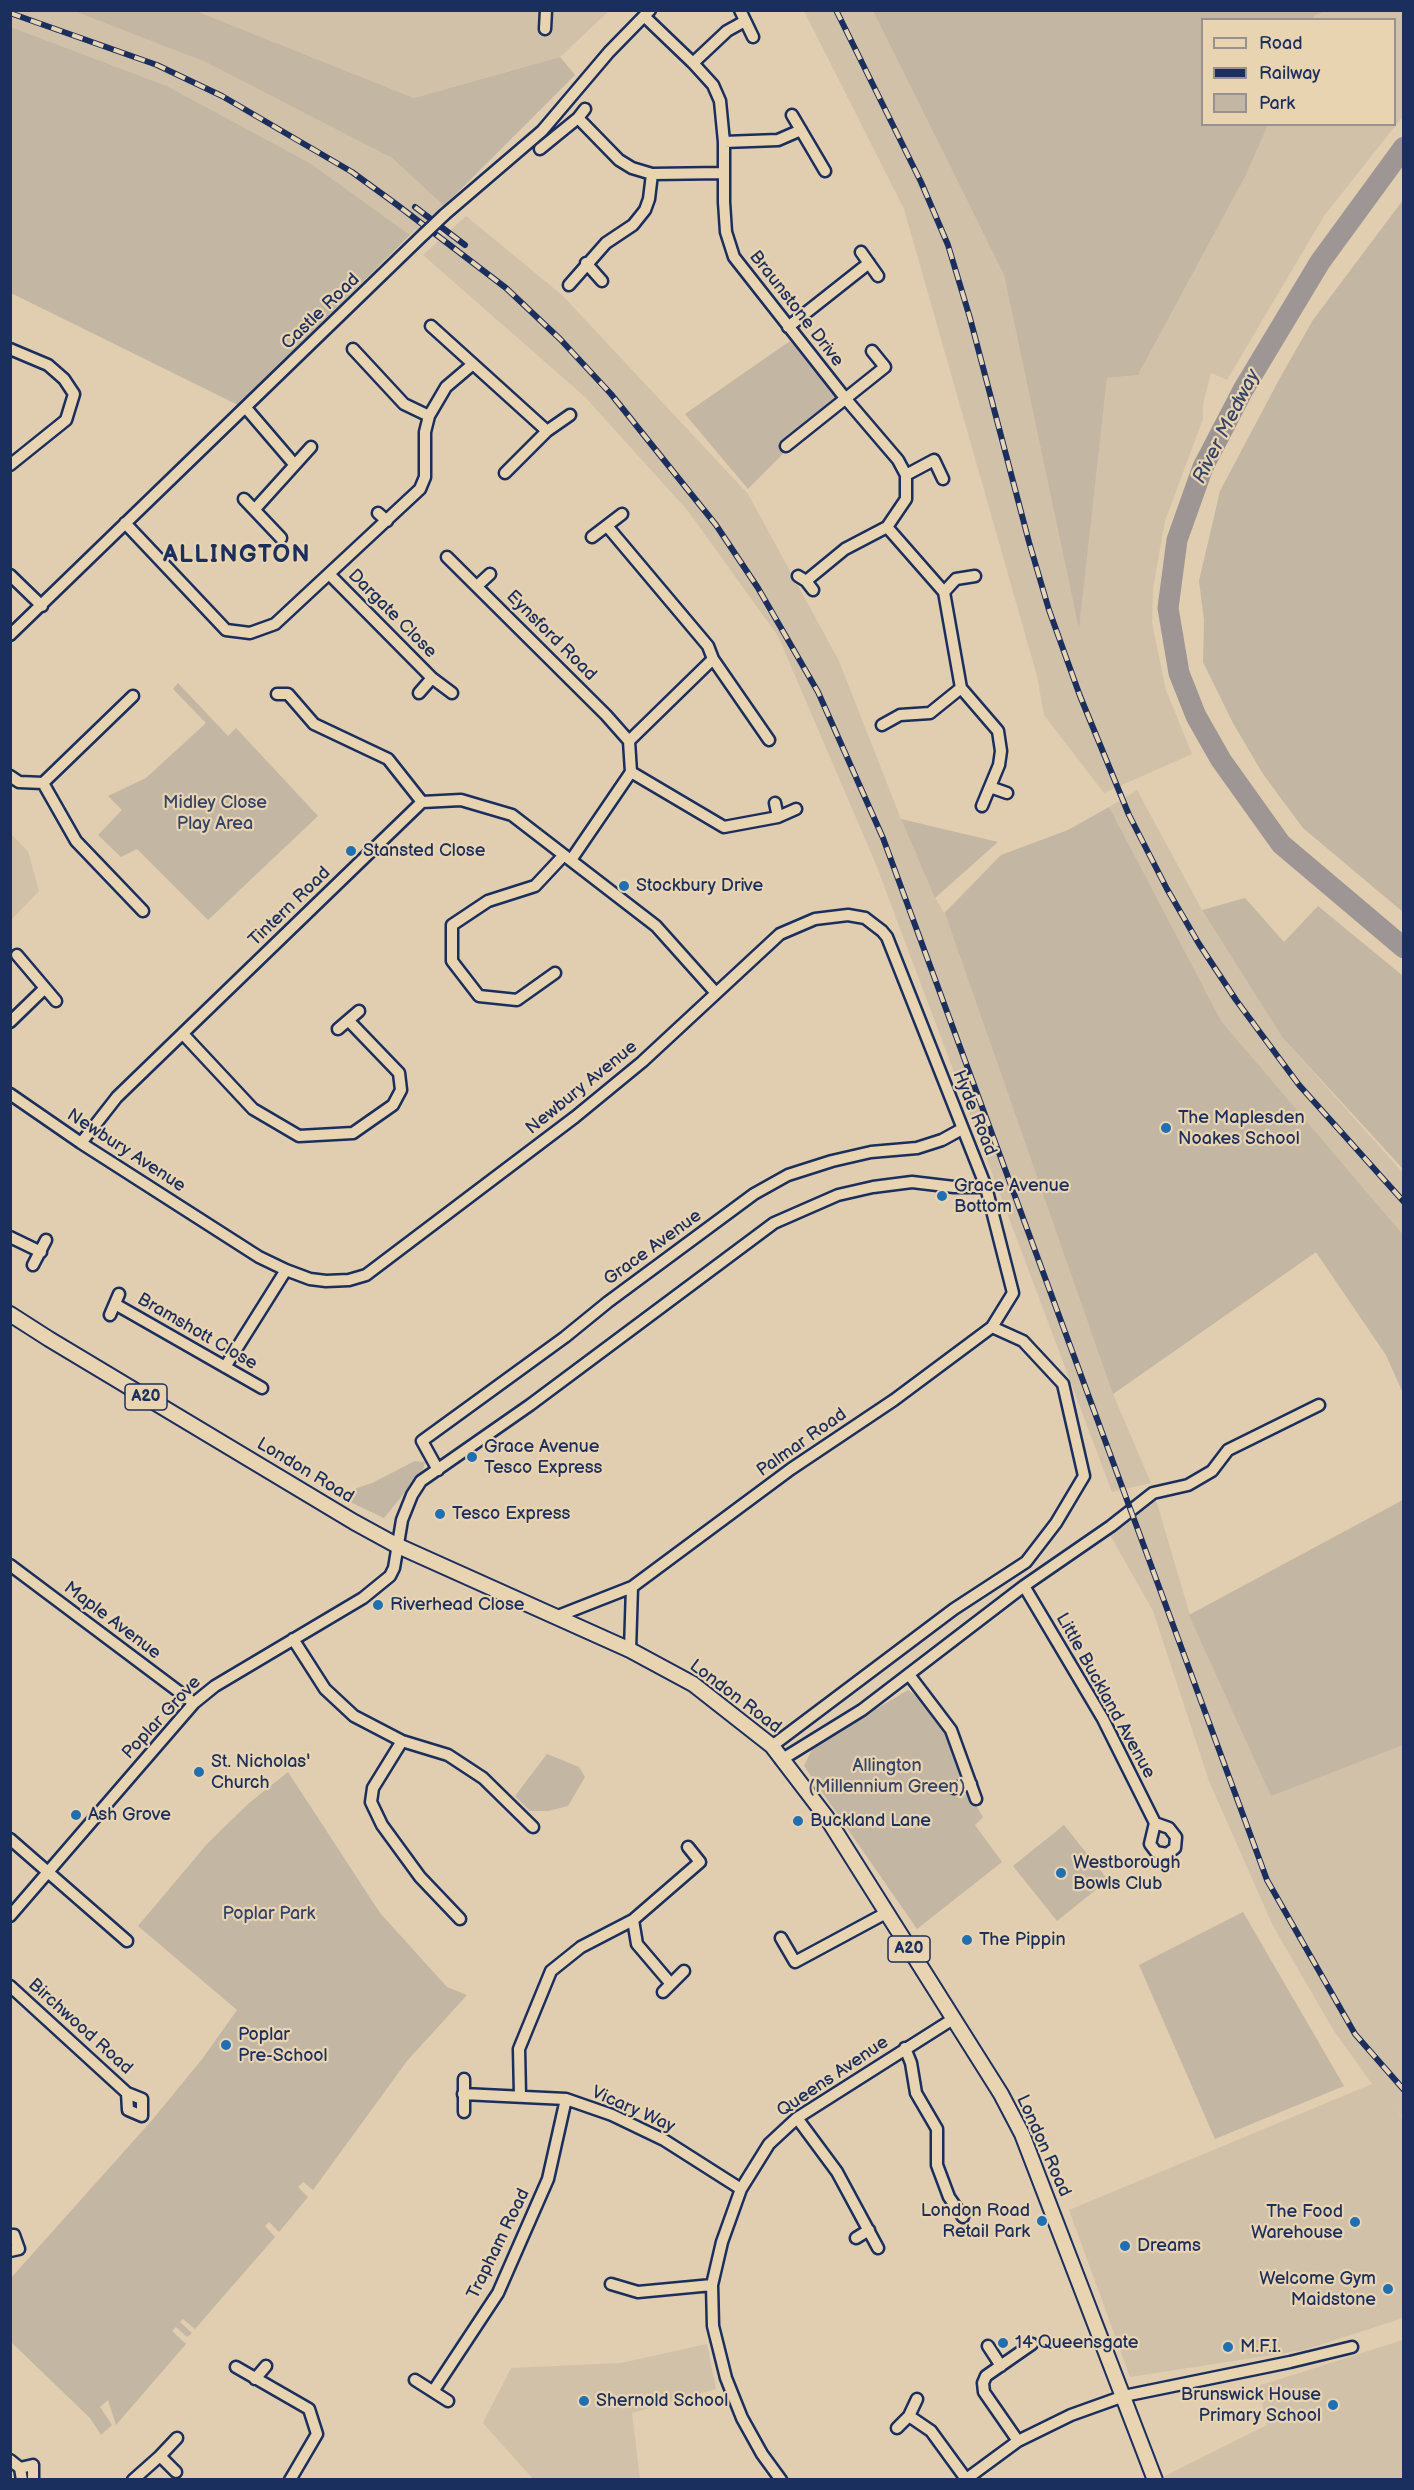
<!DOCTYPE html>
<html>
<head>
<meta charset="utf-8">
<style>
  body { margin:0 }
  #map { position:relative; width:1414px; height:2490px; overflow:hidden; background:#e1cdaf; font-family:"Balsamiq Sans",sans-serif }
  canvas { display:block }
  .frame { position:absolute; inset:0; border:12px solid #1b2f5e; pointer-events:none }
  .legend { position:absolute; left:1201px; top:18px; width:195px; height:108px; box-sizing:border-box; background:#e9d4b2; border:2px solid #979290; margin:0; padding:8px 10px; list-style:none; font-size:18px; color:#1b2f5e }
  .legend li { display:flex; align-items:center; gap:12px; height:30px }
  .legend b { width:30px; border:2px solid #979290 }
</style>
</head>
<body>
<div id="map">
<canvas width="1414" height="2490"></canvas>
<div class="frame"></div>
<ul class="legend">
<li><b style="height:8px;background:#e9d4b2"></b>Road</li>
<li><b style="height:8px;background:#1b2f5e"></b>Railway</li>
<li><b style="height:16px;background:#c3b6a3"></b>Park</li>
</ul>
</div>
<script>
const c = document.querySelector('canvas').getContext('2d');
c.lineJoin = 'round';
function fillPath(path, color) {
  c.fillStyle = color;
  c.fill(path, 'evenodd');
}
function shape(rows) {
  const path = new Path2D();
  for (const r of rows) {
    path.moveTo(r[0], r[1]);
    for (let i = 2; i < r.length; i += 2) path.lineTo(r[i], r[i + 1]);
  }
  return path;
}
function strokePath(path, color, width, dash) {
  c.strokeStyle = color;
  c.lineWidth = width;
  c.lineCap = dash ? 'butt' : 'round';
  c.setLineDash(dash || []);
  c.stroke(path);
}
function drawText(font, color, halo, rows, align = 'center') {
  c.font = font + ' "Balsamiq Sans",sans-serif';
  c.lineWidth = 4.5;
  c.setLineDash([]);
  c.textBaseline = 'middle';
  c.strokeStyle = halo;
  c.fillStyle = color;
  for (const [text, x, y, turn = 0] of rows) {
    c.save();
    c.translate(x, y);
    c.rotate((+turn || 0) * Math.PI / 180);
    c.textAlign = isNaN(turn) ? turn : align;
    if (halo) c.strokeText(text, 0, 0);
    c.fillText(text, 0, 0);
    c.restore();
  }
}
const built = shape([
  [1322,10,1403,11,1403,116,1324,216,1227,380,1211,373,1203,404,1203,419,1165,521,1153,589,1152,623,1166,690,1192,754,1104,793,1044,715,1037,676,904,209,804,11,873,11,1004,275,1079,627,1107,378,1138,375,1246,175,1268,125,1394,124,1394,20,1312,19,1314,15],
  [10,11,74,11,206,61,392,158,444,206,410,235,310,163,167,86,11,27],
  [196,11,609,11,560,57,414,98],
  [466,216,562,295,748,494,839,661,901,819,935,897,944,913,1001,855,1172,952,1109,807,1137,790,1202,910,1282,1037,1403,1173,1403,1393,1386,1355,1316,1252,1113,1394,1151,1483,1112,1492,875,862,778,636,688,511,585,397,423,255],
  [10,833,28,851,39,891,11,920],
  [1156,1500,1190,1615,1403,1500,1403,2117,1393,2107,1404,2119,1403,2318,1304,2350,1130,2377,1069,2210,1372,2084,1334,2031,1273,1926,1209,1781,1153,1611,1109,1533],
  [1403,2340,1403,2479,1167,2479,1165,2476,1267,2425,1258,2386],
  [707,2344,716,2389,632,2413,640,2479,533,2479,483,2423,511,2368,621,2363]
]);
const green = shape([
  [74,11,196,11,414,98,560,57,575,75,444,206,392,158,206,62],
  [873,11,1326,11,1315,15,1312,19,1202,20,1202,124,1268,125,1246,175,1138,375,1107,378,1079,629,1004,275],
  [11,27,167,86,310,163,410,235,238,405,11,293],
  [1403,200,1403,912,1303,828,1263,774,1233,723,1203,662,1204,620,1199,581,1220,491,1281,376,1313,320],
  [790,341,837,399,748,489,685,414],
  [178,683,228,736,236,728,318,816,208,920,137,849,121,857,98,835,122,810,108,796,146,778,206,723,173,689],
  [1109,807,1221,1021,1403,1235,1403,1393,1386,1355,1316,1252,1113,1394,945,913,1001,855,1068,830],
  [901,819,998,842,935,898],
  [1245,898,1284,942,1318,906,1403,976,1403,1169,1282,1037,1202,910],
  [415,1461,425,1462,423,1470,384,1518,348,1501,343,1493,372,1483],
  [1403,1500,1403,1745,1271,1796,1189,1615],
  [908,1690,916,1696,918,1695,949,1735,962,1774,958,1781,950,1784,952,1793,963,1792,970,1799,972,1799,983,1817,975,1825,1002,1862,917,1929,804,1766,813,1747],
  [547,1754,579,1767,585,1777,568,1806,548,1811,530,1811,515,1796],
  [288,1772,380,1913,447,1987,467,1995,407,2061,313,2190,303,2182,298,2187,308,2197,279,2232,269,2222,265,2226,275,2237,195,2329,183,2319,180,2322,192,2333,187,2337,176,2327,172,2331,186,2344,116,2425,108,2400,100,2407,112,2425,101,2435,90,2418,11,2342,11,2278,153,2119,203,2058,237,2010,138,1926,207,1844,248,1804],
  [1064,1825,1108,1880,1057,1921,1013,1866],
  [1243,1912,1344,2086,1215,2139,1139,1965]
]);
const river = shape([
  [1404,147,1320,262,1243,390,1203,467,1177,540,1168,608,1179,673,1196,716,1221,760,1281,844,1404,948]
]);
const minor = shape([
  [740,10,753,37],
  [644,16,693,63,713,85,720,101,724,142,724,202,726,232,734,257,845,398,898,460,906,475,906,499,887,527,845,549,806,581],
  [545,29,546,10],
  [693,63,727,31,745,21],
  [792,115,825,171],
  [578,118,619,160,632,168,652,174,724,173],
  [724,142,778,140,801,130],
  [540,149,578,118,585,109],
  [444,215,542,131,609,52,650,10],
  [861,252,878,276],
  [586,263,602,281],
  [569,285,606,243,633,225,645,210,649,199,652,174],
  [788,327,869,263],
  [10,349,48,365,64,379,74,394,66,420,10,465],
  [353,349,404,404,429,416],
  [473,364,547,431],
  [246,408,294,464],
  [786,446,885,367,872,351],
  [505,473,547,431,570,415],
  [906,475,934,460,943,479],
  [244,499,281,538],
  [255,509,311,447],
  [378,513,387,521],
  [125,523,226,630,250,633,275,624,420,489,425,477,425,432,429,416,446,387,473,364,431,326],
  [887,527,944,592,961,688,998,731,1001,751,999,765,982,806],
  [592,537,622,514],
  [447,557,606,715,629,741],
  [329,574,432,678,452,693],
  [10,575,42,606],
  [798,576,806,581,813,590],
  [477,586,490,574],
  [944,592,956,579,975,576],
  [10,635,424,234],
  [713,659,769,740],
  [419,693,432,678],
  [277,694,288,694,314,724,388,759,422,802],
  [882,725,900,715,930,713,961,688],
  [631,772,724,827,778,817,796,809],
  [10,776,19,782,43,783,133,696],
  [43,783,76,841,143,911],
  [990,787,1007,793],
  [775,803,778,817],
  [571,860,631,772,629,741,713,659,708,646,607,526],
  [17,955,56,1001],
  [555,973,517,1000,479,996,452,961,452,925,488,901,535,886,564,855],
  [10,1022,45,988],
  [338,1029,359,1011],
  [183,1034,253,1109,299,1136,353,1133,393,1105,401,1090,399,1073,349,1021],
  [10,1094,81,1143,259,1257,286,1270,310,1279,326,1281,349,1280,366,1275,575,1117,642,1062,780,934,815,919,848,915,865,918,882,931,887,937,986,1187,1013,1293,992,1327,894,1400,791,1469,632,1587,558,1616],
  [81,1143,117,1097,422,802,461,800,512,815,656,926,715,992],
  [10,1237,41,1252],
  [33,1265,46,1240],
  [115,1304,262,1388],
  [110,1315,119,1294],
  [225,1367,286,1270],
  [438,1470,422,1441,565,1337,608,1302,754,1194,788,1175,832,1161,871,1152,917,1148,942,1140,962,1129],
  [10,1565,194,1703],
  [1024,1586,1103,1719,1155,1823],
  [293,1639,325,1689,354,1716,402,1741,448,1755,483,1778,533,1827],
  [630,1650,632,1587],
  [910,1676,951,1730,976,1799],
  [402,1741,373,1788,371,1802,382,1825,420,1877,460,1919],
  [772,1746,954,1609,1026,1562,1056,1523,1084,1476,1063,1384,1023,1341,992,1327],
  [781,1760,862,1710,1024,1586,1111,1526,1153,1493,1188,1485,1212,1471,1228,1450,1319,1405],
  [954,1788,971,1784],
  [1155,1823,1169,1828,1176,1837,1175,1848,1167,1854,1156,1852,1150,1844,1155,1823],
  [10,1839,127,1941],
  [10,1916,194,1703,215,1686,363,1598,390,1576,394,1568,402,1520,412,1495,421,1481,530,1405,774,1223,838,1195,873,1187,912,1182,954,1187,986,1187],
  [633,1920,637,1944,671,1984],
  [781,1938,795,1962,886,1913],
  [10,1986,127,2093,142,2099,142,2116,128,2110,127,2093],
  [663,1992,684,1971],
  [905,2048,911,2063,916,2093,937,2129,937,2165,949,2197,963,2217],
  [464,2079,464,2112],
  [463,2094,566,2099,612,2115,664,2140,741,2189],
  [520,2095,519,2049,551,1971,581,1947,633,1920,700,1862,688,1847],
  [797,2118,837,2172,878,2248],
  [10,2235,14,2235,19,2249,10,2251],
  [856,2238,869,2230],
  [611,2284,638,2292,712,2285],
  [988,2346,1001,2366],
  [236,2367,309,2409,317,2434,290,2480],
  [255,2379,266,2366],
  [415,2380,448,2401],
  [434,2390,498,2293,548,2179,566,2099],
  [909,2416,931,2431,966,2479],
  [897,2428,909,2416,917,2399],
  [1018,2441,984,2392,983,2383,986,2376,1032,2344],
  [160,2456,176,2472],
  [10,2460,20,2468,22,2480],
  [20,2468,33,2465,33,2480],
  [133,2480,160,2456,177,2438],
  [781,2480,762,2454,742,2418,726,2378,713,2326,712,2285,722,2242,741,2189,769,2144,797,2118,953,2019],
  [965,2480,1018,2441,1071,2415,1124,2396,1290,2362,1352,2347]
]);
const major = shape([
  [10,1314,49,1339,354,1522,396,1545,630,1650,693,1684,772,1746,827,1818,1001,2094,1022,2134,1155,2480]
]);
const rail = shape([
  [836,10,921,182,948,245,970,318,1029,542,1049,610,1080,696,1129,815,1167,889,1199,944,1236,1000,1299,1085,1404,1202],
  [10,13,157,65,222,96,352,172,396,204,506,288,560,339,611,394,716,525,758,588,818,692,883,838,1267,1880,1355,2034,1404,2090],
  [415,207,465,245]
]);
const minorBridge = shape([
  [424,234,444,215]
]);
const markers = [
  [351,851,6,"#1f6fb2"],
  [624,886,6,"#1f6fb2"],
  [1166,1128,6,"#1f6fb2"],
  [942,1196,6,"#1f6fb2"],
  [472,1457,6,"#1f6fb2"],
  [440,1514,6,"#1f6fb2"],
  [378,1605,6,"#1f6fb2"],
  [199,1772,6,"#1f6fb2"],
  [76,1815,6,"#1f6fb2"],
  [798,1821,6,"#1f6fb2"],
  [1061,1873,6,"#1f6fb2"],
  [967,1940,6,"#1f6fb2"],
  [226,2045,6,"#1f6fb2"],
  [1042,2221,6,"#1f6fb2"],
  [1355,2222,6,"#1f6fb2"],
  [1125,2246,6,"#1f6fb2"],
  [1388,2289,6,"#1f6fb2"],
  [1003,2343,6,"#1f6fb2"],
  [1228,2347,6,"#1f6fb2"],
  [584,2401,6,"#1f6fb2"],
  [1333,2405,6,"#1f6fb2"]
];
const shields = [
  [146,1397,42],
  [909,1949,42]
];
const shieldNames = [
  ["A20",146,1397],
  ["A20",909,1949]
];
const streetNames = [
  ["Braunstone Drive",796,309,52],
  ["Castle Road",321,312,-44],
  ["Dargate Close",392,614,45],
  ["Eynsford Road",551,636,45],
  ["Tintern Road",290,907,-44],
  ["Newbury Avenue",582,1088,-39],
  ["Hyde Road",974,1113,68],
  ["Newbury Avenue",126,1151,33],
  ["Grace Avenue",653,1248,-36],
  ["Bramshott Close",197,1332,30],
  ["Palmar Road",802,1443,-35],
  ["London Road",305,1471,31],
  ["Maple Avenue",112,1621,37],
  ["Little Buckland Avenue",1105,1696,61],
  ["London Road",735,1697,37],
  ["Poplar Grove",162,1718,-47],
  ["Birchwood Road",80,2027,42],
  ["Queens Avenue",833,2077,-34],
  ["Vicary Way",633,2110,24],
  ["London Road",1043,2146,66],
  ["Trapham Road",499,2244,-64]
];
const parkNames = [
  ["Midley Close",215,803],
  ["Play Area",215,824],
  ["Allington",887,1766],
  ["(Millennium Green)",887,1787],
  ["Poplar Park",269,1914]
];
const poiNames = [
  ["Stansted Close",363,851],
  ["Stockbury Drive",636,886],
  ["The Maplesden",1178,1118],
  ["Noakes School",1178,1139],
  ["Grace Avenue",954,1186],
  ["Bottom",954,1207],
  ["Grace Avenue",484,1447],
  ["Tesco Express",484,1468],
  ["Tesco Express",452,1514],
  ["Riverhead Close",390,1605],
  ["St. Nicholas'",211,1762],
  ["Church",211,1783],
  ["Ash Grove",88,1815],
  ["Buckland Lane",810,1821],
  ["Westborough",1073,1863],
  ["Bowls Club",1073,1884],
  ["The Pippin",979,1940],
  ["Poplar",238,2035],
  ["Pre-School",238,2056],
  ["London Road",1030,2211,"right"],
  ["Retail Park",1030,2232,"right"],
  ["The Food",1343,2212,"right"],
  ["Warehouse",1343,2233,"right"],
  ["Dreams",1137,2246],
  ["Welcome Gym",1376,2279,"right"],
  ["Maidstone",1376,2300,"right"],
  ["14 Queensgate",1015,2343],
  ["M.F.I.",1240,2347],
  ["Brunswick House",1321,2395,"right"],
  ["Primary School",1321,2416,"right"],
  ["Shernold School",596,2401]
];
const waterNames = [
  ["River Medway",1227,427,-63]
];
const districtNames = [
  ["ALLINGTON",237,556]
];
fillPath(built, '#d2c1a9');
fillPath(green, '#c3b6a3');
strokePath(river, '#9d9694', 21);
strokePath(minor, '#1b2f5e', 15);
strokePath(major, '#1b2f5e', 18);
strokePath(minor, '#e9d4b2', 10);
strokePath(major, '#e9d4b2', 14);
strokePath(rail, '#1b2f5e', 6);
strokePath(rail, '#e9d4b2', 4, [11]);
strokePath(minorBridge, '#1b2f5e', 15, []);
strokePath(minorBridge, '#e9d4b2', 10);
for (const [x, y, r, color] of markers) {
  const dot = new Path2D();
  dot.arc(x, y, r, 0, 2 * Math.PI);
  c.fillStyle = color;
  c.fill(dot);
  strokePath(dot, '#e9d4b2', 2);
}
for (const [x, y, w] of shields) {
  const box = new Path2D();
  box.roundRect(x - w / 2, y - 13, w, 26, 4.5);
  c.fillStyle = '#e9d4b2';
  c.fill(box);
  strokePath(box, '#1b2f5e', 1.5);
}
drawText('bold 16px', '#1b2f5e', null, shieldNames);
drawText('18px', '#1b2f5e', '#e9d4b2', streetNames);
drawText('18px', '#344368', '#e9d4b2', parkNames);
drawText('18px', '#1b2f5e', '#e9d4b2', poiNames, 'left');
drawText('italic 20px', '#354469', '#e9d4b2', waterNames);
c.letterSpacing = '1.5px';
drawText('bold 24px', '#1b2f5e', '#e9d4b2', districtNames);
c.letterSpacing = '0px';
</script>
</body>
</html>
